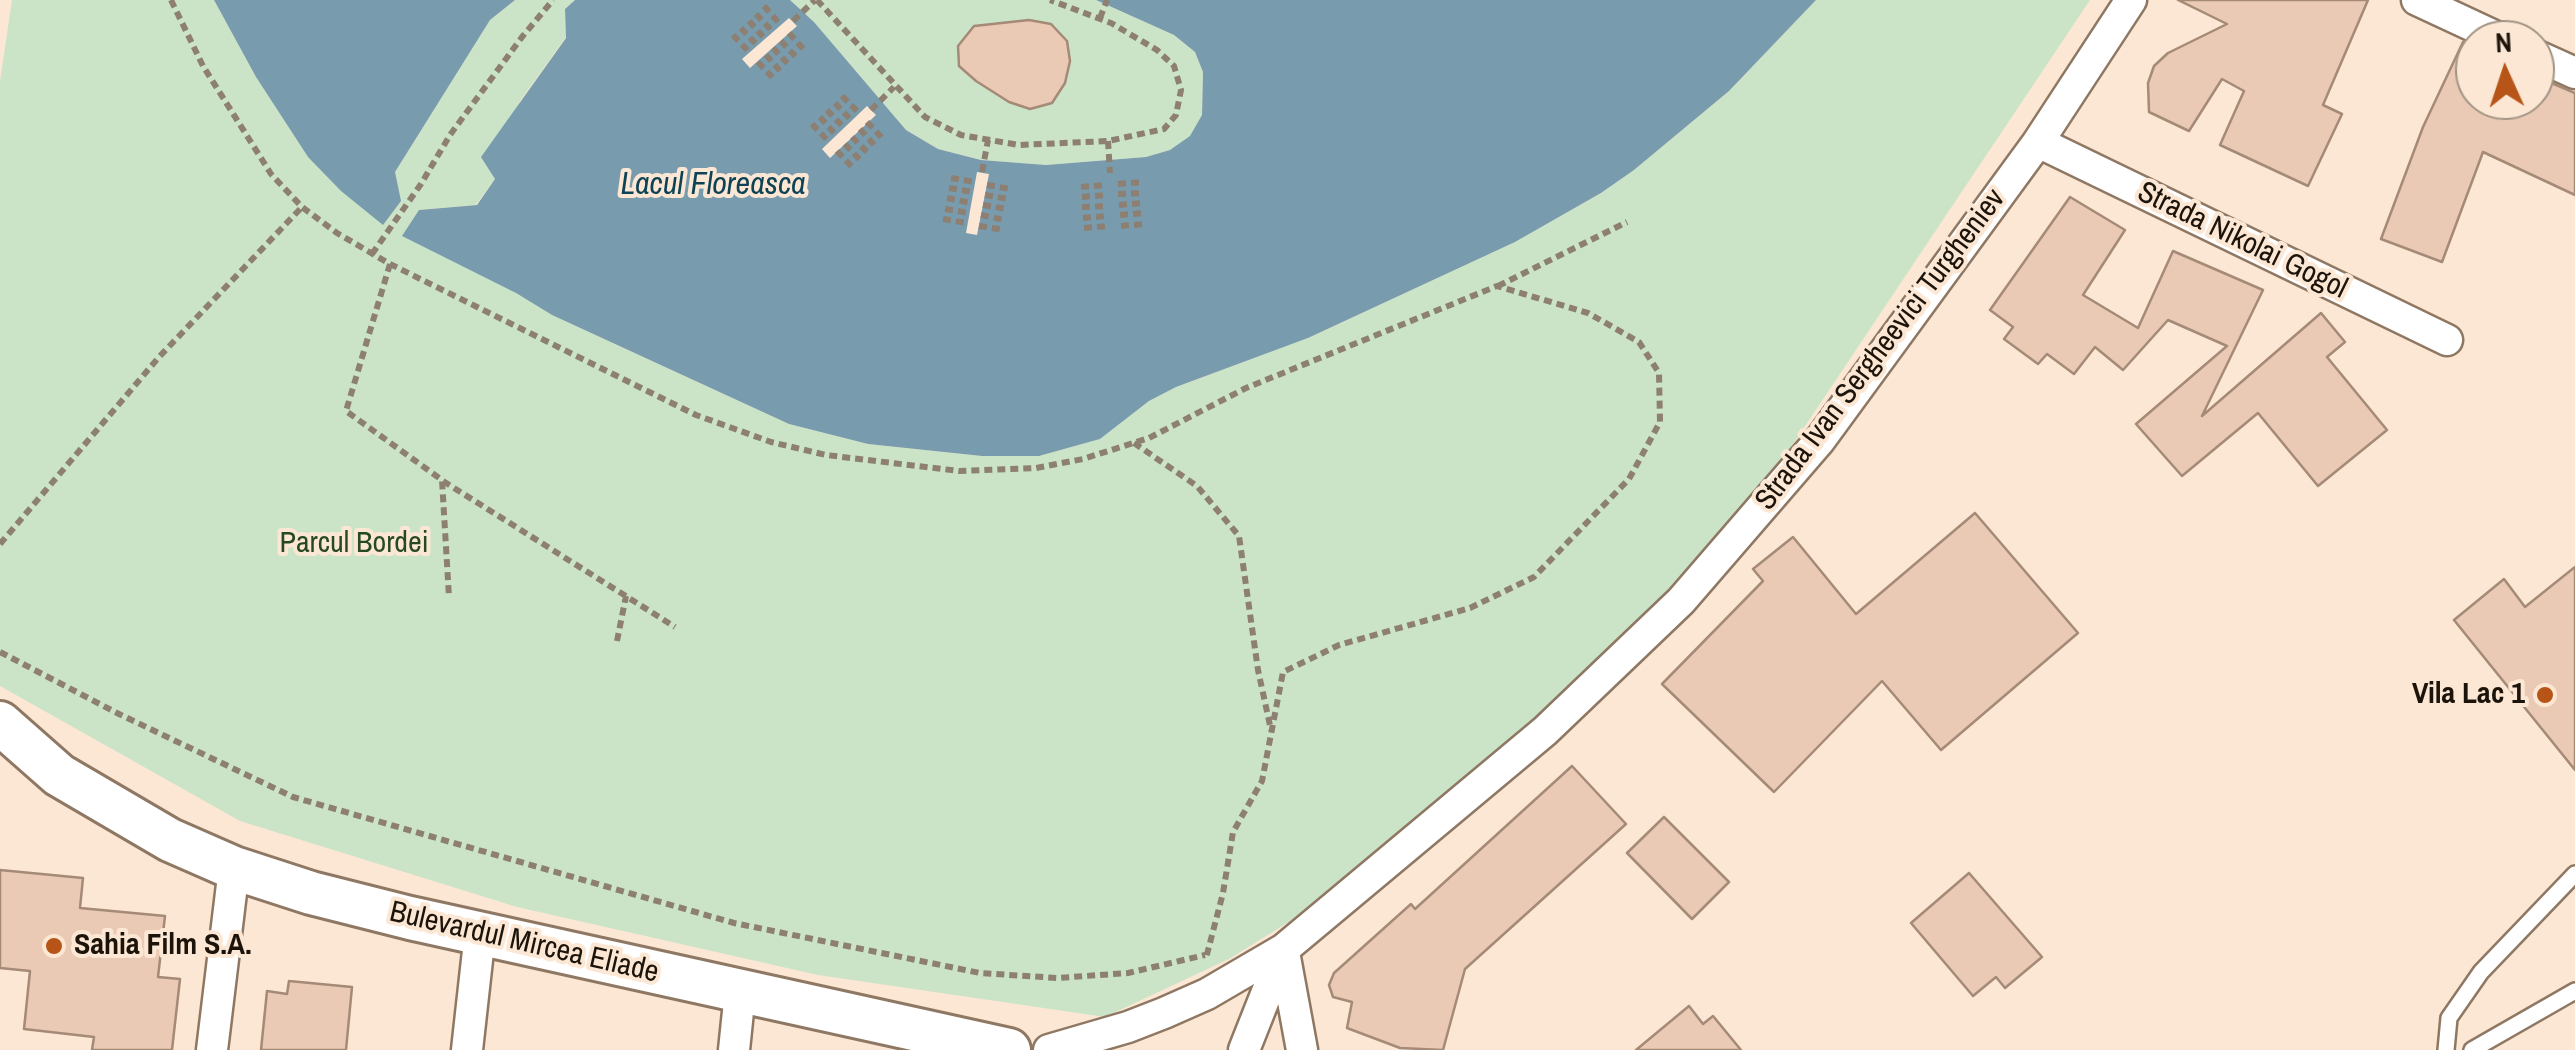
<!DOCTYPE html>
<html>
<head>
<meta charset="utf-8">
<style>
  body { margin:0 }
  #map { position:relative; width:2575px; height:1050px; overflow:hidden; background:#fce7d4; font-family:"Archivo Narrow",sans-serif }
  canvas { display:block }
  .north { position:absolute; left:2455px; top:20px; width:100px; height:100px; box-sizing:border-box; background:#fce7d4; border:2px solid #a29384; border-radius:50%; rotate:357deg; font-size:28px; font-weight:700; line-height:40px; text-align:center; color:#1c140b }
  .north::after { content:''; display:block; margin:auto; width:35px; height:45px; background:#b65517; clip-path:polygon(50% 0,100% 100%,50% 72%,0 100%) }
</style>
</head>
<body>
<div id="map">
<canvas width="2575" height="1050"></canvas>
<div class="north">N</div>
</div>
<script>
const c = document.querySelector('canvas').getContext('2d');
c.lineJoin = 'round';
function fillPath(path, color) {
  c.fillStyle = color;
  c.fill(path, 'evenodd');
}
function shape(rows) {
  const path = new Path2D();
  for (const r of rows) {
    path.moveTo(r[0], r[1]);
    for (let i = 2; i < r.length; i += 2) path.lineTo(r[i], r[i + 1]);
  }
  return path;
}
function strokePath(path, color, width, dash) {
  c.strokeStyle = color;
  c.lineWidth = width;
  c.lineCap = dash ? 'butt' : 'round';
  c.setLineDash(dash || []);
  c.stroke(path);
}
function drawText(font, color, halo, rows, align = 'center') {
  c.font = font + ' "Archivo Narrow",sans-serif';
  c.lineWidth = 8;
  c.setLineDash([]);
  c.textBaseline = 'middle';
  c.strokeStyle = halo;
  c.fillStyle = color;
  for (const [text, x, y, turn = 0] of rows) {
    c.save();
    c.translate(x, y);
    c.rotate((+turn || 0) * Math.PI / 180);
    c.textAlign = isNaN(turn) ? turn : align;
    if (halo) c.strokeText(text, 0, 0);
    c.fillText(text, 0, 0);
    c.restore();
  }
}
const green = shape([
  [12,0,214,0,256,77,308,157,395,172,490,20,515,0,575,0,565,9,566,37,520,101,495,179,476,205,419,210,516,293,552,315,789,424,868,444,982,456,1039,456,1100,439,1149,401,1176,387,1308,338,1515,242,1601,193,1634,170,1729,91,1816,0,2090,0,1773,474,1644,623,1512,745,1337,892,1229,959,1105,1017,818,975,517,907,240,821,0,686,0,81],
  [790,0,1096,0,1174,35,1195,52,1203,72,1202,115,1191,136,1171,150,1146,157,1046,165,981,160,938,149,906,130,814,22]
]);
const water = shape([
  [214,0,515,0,490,20,395,172,401,201,383,225,341,191,308,157,256,77],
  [575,0,790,0,814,22,906,130,938,149,981,160,1046,165,1146,157,1170,150,1190,136,1202,115,1203,72,1195,52,1174,35,1096,0,1816,0,1729,91,1634,170,1601,193,1515,242,1308,338,1176,387,1149,401,1100,439,1039,456,982,456,868,444,789,424,552,315,516,293,402,236,419,210,477,205,495,179,481,157,566,38,565,9]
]);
const pier = shape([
  [789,18,797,26,750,68,742,59],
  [867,106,876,115,830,158,822,149],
  [977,172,989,174,977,235,966,233]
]);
const building = shape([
  [2178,0,2368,0,2323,105,2342,114,2308,186,2220,145,2244,91,2222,79,2189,131,2149,112,2148,83,2154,66,2168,53,2227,24,2178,0],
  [1029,20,1051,24,1067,41,1070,61,1065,83,1052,103,1030,109,1009,102,976,81,959,66,958,46,974,26,1029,20],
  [2463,42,2475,48,2475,100,2535,100,2535,76,2575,93,2575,195,2483,152,2442,262,2381,239,2423,127,2463,42],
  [2070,197,2125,230,2083,295,2138,328,2173,251,2263,290,2202,416,2321,313,2345,342,2327,357,2387,430,2318,486,2258,413,2182,476,2136,424,2227,346,2168,320,2123,370,2095,347,2074,374,2047,354,2038,364,2004,339,2013,327,1990,310,2070,197],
  [1975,513,2078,633,1941,750,1882,681,1774,792,1662,684,1763,581,1753,569,1793,537,1856,614,1975,513],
  [2575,567,2575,770,2454,620,2504,579,2525,607,2575,567],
  [1572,766,1626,824,1465,969,1443,1050,1400,1048,1347,1028,1352,1002,1333,997,1329,985,1334,973,1411,904,1415,909,1572,766],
  [1664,817,1729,882,1692,919,1627,853,1664,817],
  [0,870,83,878,80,908,165,916,158,977,180,979,172,1050,92,1050,94,1037,24,1029,30,971,0,968,0,870],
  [1969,873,2042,957,2005,988,1996,977,1973,996,1911,923,1969,873],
  [289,981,352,987,346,1050,261,1050,267,991,287,994,289,981],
  [1689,1006,1703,1024,1713,1016,1741,1050,1636,1050,1689,1006]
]);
const path = shape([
  [171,0,203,66,271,174,302,207,337,233,390,264,696,415,771,442,826,455,959,471,1036,468,1083,459,1149,438,1246,388,1497,286,1588,313,1639,342,1659,373,1660,422,1629,479,1534,577,1470,608,1339,645,1283,672,1262,781,1233,832,1223,893,1206,958],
  [817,0,925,117,961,135,1019,145,1108,141,1164,129,1176,115,1181,90,1174,66,1157,50,1111,23,1050,0],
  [764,6,780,24],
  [756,14,773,32],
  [1100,18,1107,0],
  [749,21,765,39],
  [793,21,815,0],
  [741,28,758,46],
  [789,33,806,52],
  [733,35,750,53],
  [781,41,798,59],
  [773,48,790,66],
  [766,55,782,73],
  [758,62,775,80],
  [842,96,859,113],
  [835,103,852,121],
  [827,110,844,128],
  [871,110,894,87],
  [820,117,836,135],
  [867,122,884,140],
  [812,124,829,142],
  [860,129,877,148],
  [852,137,870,155],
  [1108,141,1110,173],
  [845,144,862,162],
  [837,151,854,169],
  [982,172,988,140],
  [951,178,975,182],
  [1118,184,1143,182],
  [987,185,1011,189],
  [1081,187,1106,185],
  [949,188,973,192],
  [1118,194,1143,193],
  [985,195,1009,199],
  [1082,197,1106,195],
  [947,198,971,203],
  [983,205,1007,209],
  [1119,205,1144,203],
  [1082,207,1107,206],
  [945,209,969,213],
  [981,215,1005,220],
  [1120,215,1145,213],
  [1083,218,1108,216],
  [943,219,967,223],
  [979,226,1004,230],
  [1121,226,1145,224],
  [1084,228,1109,226],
  [372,254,421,184,450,135,522,37,553,0],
  [390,264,346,411,442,480,449,597],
  [1498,286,1627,222],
  [1134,443,1197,486,1239,536,1258,670,1271,730],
  [443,481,675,627],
  [0,544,159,357,302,207],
  [617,641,626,596],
  [0,652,119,714,293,797,734,923,980,973,1057,978,1128,973,1205,955]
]);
const lane = shape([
  [2446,1050,2449,1018,2481,972,2575,874],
  [2472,1050,2575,991]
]);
const street = shape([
  [2417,0,2503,40],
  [2535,55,2575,73],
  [2038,142,2447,340],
  [1284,952,1302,1050],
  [212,1050,234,868],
  [467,1050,480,933],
  [734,1050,740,992],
  [1049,1050,1128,1027,1164,1013,1207,994,1284,949,1545,731,1681,601,1820,440,2038,142,2131,0],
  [1244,1050,1284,949]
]);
const secondary = shape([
  [0,723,59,775,170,840,234,868,311,893,410,918,1009,1050]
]);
const markers = [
  [2545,695,10,"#b65517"],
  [54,946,10,"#b65517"]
];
const streetNames = [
  ["Strada Nikolai Gogol",2242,241,26],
  ["Strada Ivan Sergheevici Turgheniev",1881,350,-53],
  ["Bulevardul Mircea Eliade",524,943,13]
];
const parkNames = [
  ["Parcul Bordei",354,544]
];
const poiNames = [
  ["Vila Lac 1",2525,695],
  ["Sahia Film S.A.",74,946,"left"]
];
const waterNames = [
  ["Lacul Floreasca",713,185]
];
fillPath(green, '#cbe4c8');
fillPath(water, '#789cad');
fillPath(pier, '#fce7d4');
fillPath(building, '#eacab4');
strokePath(building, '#a48a77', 2.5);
strokePath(lane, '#8f7863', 20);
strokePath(street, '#8f7863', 35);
strokePath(secondary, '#8f7863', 48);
strokePath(path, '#8d7f71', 6, [8, 5]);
strokePath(lane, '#fff', 15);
strokePath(street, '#fff', 30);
strokePath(secondary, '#fff', 42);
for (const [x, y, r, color] of markers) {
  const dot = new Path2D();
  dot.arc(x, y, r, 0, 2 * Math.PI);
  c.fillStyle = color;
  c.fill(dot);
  strokePath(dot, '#fce7d4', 4);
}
drawText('30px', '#1c140b', '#fce7d4', streetNames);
drawText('30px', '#254a22', '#fce7d4', parkNames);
drawText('bold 30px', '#1c140b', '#fce7d4', poiNames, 'right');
drawText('italic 32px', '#0e4356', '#fce7d4', waterNames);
</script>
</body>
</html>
